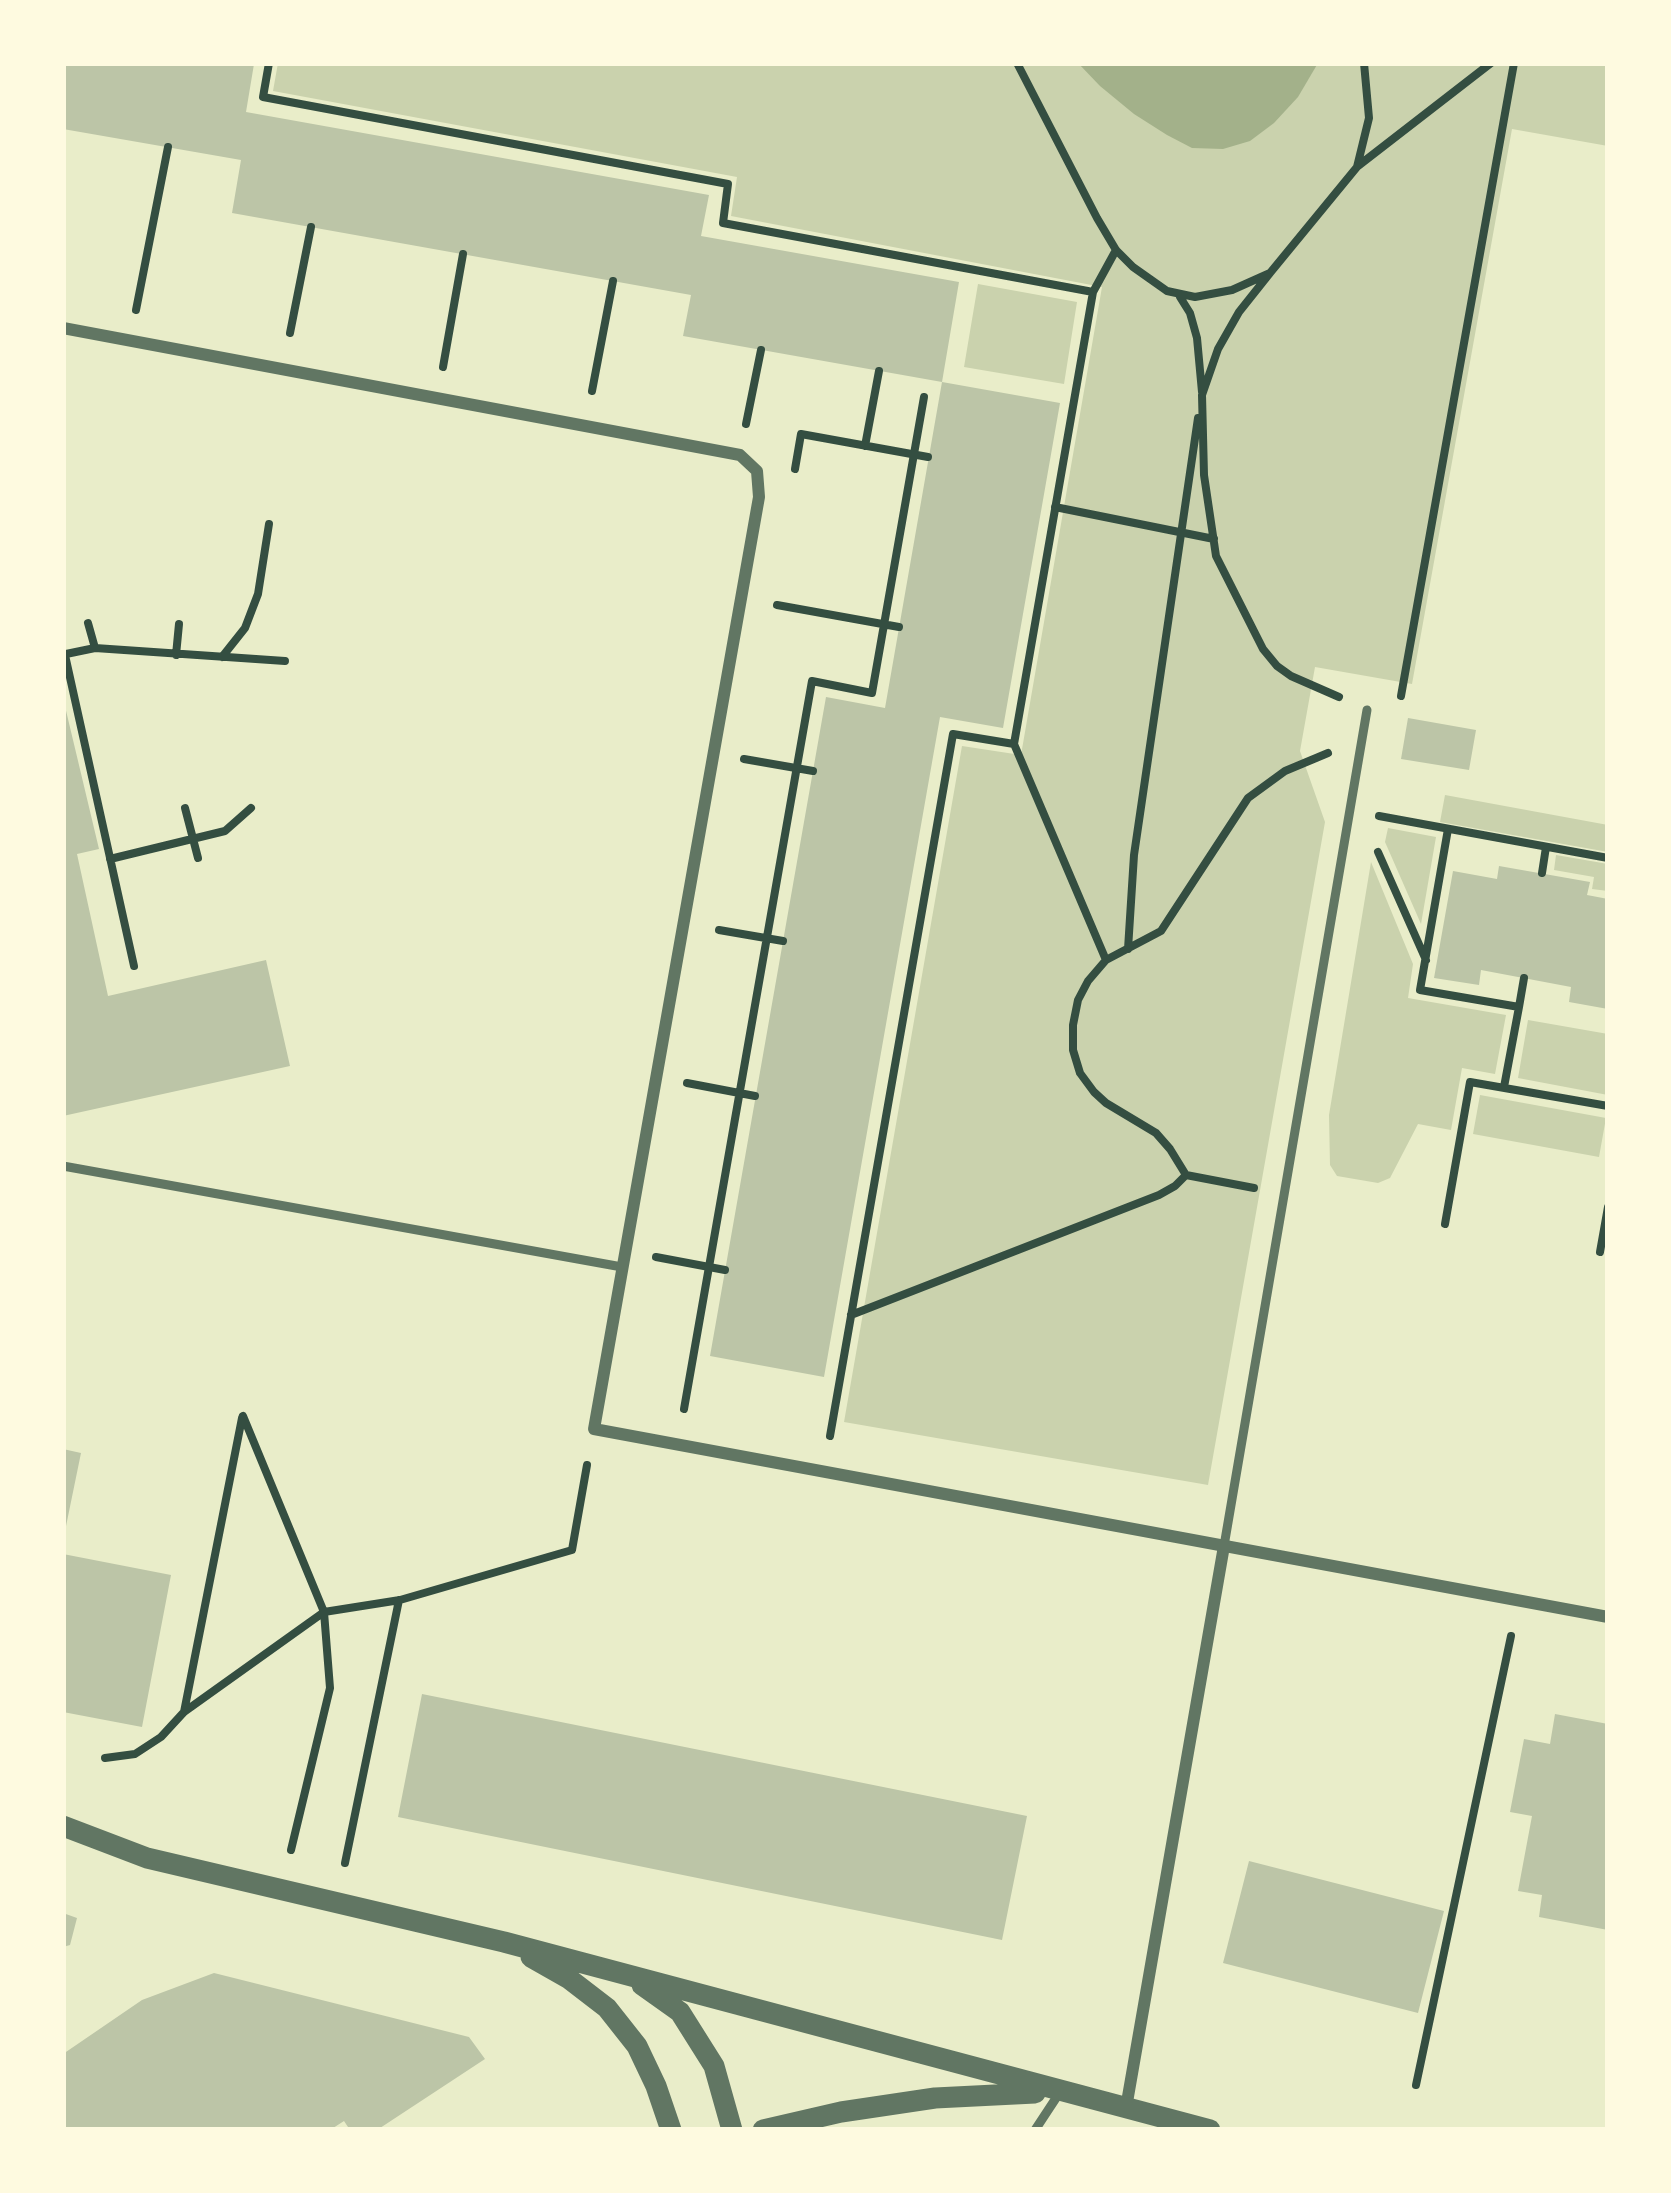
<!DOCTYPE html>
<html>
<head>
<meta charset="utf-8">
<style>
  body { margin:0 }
  #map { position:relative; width:1671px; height:2193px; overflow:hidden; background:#e9edc9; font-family:"Times New Roman",serif }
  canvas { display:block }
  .frame { position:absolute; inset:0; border:66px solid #fefae0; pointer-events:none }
</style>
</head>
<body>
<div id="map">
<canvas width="1671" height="2193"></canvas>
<div class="frame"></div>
</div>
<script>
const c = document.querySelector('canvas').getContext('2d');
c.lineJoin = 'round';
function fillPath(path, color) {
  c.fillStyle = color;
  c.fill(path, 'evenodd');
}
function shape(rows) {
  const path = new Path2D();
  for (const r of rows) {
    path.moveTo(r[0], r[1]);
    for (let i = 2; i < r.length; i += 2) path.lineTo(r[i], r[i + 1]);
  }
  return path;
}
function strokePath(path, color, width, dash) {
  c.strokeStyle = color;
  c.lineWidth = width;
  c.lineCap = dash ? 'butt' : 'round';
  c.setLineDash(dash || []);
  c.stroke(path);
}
const green = shape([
  [278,63,1608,63,1608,146,1512,129,1412,684,1315,667,1300,751,1325,822,1208,1485,844,1422,962,746,1021,755,1102,287,731,216,737,177,273,91],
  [978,284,1077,302,1064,384,964,367],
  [1445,795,1608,825,1608,852,1440,822],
  [1388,828,1436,837,1421,924,1385,842],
  [1556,855,1608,864,1608,891,1592,889,1594,877,1554,870],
  [1371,862,1413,964,1408,998,1506,1015,1495,1074,1462,1068,1451,1130,1418,1124,1390,1178,1378,1183,1337,1176,1330,1165,1329,1115],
  [1528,1020,1608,1034,1608,1095,1518,1078],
  [1480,1095,1606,1118,1599,1157,1473,1134]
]);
const water = shape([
  [1078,63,1318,63,1298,97,1274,123,1250,141,1223,149,1192,148,1167,135,1134,114,1100,86]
]);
const building = shape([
  [63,63,254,64,246,112,709,195,701,236,959,282,942,382,683,336,691,295,232,213,241,160,63,129],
  [942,382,1060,403,1003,728,940,717,824,1377,710,1356,826,697,885,708],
  [63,698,99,849,77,854,108,996,266,960,290,1066,63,1116],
  [1408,718,1476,730,1469,770,1401,759],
  [1499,866,1590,882,1587,895,1608,899,1608,1009,1569,1002,1571,987,1481,970,1479,985,1434,978,1453,871,1497,879],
  [63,1449,81,1453,65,1531,63,1531],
  [63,1554,171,1575,142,1727,63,1712],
  [422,1694,1027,1816,1002,1940,398,1817],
  [1555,1714,1608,1724,1608,1930,1539,1917,1542,1895,1518,1891,1532,1816,1510,1812,1524,1739,1550,1744],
  [1249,1861,1444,1911,1418,2013,1223,1963],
  [63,1913,77,1918,70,1945,63,1947],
  [214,1973,469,2037,485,2059,377,2130,350,2130,344,2121,330,2130,63,2130,63,2054,142,2000]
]);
const path = shape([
  [269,63,263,97,728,184,723,223,1093,292],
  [1017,63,1097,218,1116,250,1133,267,1167,291,1195,297,1232,290,1270,273,1239,312,1218,349,1202,395,1204,475,1216,556,1263,649,1277,666,1291,676,1339,697],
  [1358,166,1491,63],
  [1270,273,1357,167,1369,118,1364,63],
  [1180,297,1190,313,1197,338,1202,392],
  [136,310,168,147],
  [290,333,311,227],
  [443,367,463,254],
  [592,391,613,281],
  [746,424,761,350],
  [865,446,879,371],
  [795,469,801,434,928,457],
  [1055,507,1214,539],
  [777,605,899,627],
  [88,623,95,648],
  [66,654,95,648,285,661],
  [65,655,134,966],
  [176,655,179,624],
  [222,657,245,628,258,594,269,524],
  [1401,696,1514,63],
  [744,759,813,771],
  [185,808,198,858],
  [1379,816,1608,858],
  [1448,829,1420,990,1519,1007,1504,1087],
  [1378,852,1426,960],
  [110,859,225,831,251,808],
  [1542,873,1546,847],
  [719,930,783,941],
  [1128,949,1134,855,1198,418],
  [1106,960,1014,744,1093,292,1116,250],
  [1519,1007,1524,978],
  [687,1083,755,1096],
  [1254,1188,1186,1175,1170,1149,1156,1133,1106,1103,1094,1092,1080,1073,1073,1050,1073,1025,1078,1000,1088,981,1106,960,1161,931,1248,798,1285,771,1328,753],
  [1445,1224,1470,1082,1608,1106],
  [1600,1252,1608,1207],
  [656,1257,725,1270],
  [851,1315,1159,1195,1175,1186,1186,1175],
  [684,1409,812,681,872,693,924,397],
  [243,1416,324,1612,330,1688,291,1850],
  [830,1436,953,734,1014,744],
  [184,1712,324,1612,400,1600,572,1550,587,1465],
  [105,1758,135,1754,161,1737,184,1712,242,1418],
  [345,1863,399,1600],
  [1416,2085,1511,1636]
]);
const service = shape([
  [63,1166,622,1267],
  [1224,1546,1367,710],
  [1035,2130,1060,2092]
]);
const minor = shape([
  [63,328,740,455,757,471,759,497,594,1429,1608,1617],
  [1126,2108,1224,1546]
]);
const tertiary = shape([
  [63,1826,147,1858,504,1942,1210,2130],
  [531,1957,568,1978,607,2008,637,2046,656,2086,671,2130],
  [642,1985,680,2012,714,2066,732,2130],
  [763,2130,841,2112,935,2098,1035,2093]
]);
fillPath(green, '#cad2ad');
fillPath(water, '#a3b18a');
fillPath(building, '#bcc5a7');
strokePath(path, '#344e41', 8);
strokePath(service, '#617663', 9);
strokePath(minor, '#617663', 12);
strokePath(tertiary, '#617663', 21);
</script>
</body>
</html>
